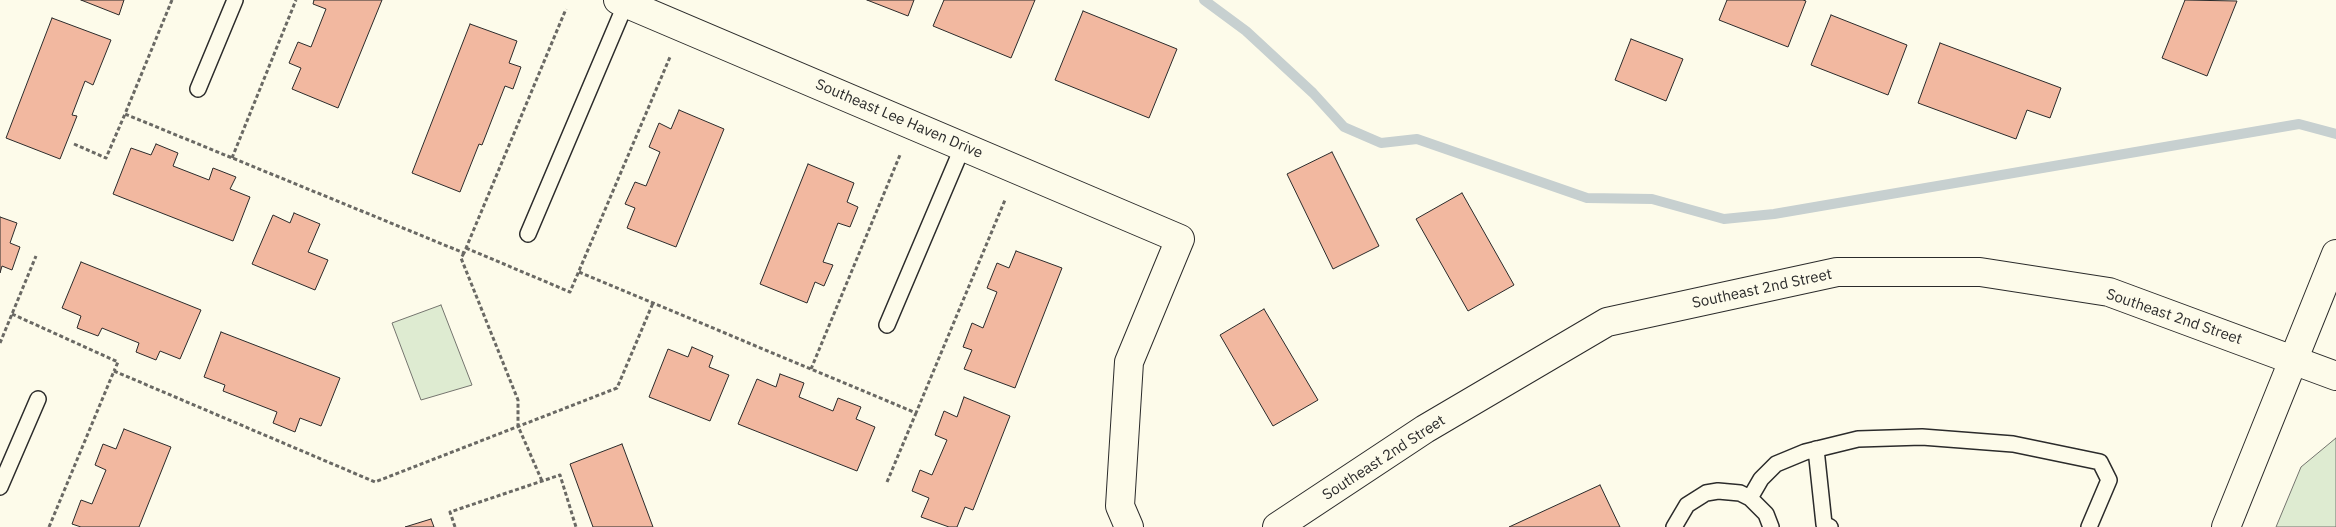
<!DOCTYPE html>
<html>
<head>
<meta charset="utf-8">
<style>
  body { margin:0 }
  canvas { display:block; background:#fdfbea }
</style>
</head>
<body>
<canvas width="2336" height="527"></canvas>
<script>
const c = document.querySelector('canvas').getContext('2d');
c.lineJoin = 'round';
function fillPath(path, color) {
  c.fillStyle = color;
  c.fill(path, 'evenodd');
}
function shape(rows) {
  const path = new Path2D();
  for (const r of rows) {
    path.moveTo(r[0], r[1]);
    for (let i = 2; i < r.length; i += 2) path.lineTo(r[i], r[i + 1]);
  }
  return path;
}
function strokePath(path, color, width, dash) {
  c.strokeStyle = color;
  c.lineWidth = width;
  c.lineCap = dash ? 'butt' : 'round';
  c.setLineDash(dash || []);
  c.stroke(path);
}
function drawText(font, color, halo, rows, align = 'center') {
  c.font = font + ' "IBM Plex Sans",sans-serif';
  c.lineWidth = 4;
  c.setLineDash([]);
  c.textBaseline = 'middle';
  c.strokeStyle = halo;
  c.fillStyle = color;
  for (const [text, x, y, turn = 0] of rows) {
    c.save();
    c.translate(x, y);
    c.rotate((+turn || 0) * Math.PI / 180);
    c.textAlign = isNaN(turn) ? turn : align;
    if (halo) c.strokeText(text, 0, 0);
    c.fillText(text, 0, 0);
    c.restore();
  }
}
const green = shape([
  [441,305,472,385,421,400,392,323,441,305],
  [2336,438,2336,527,2276,527,2301,467,2336,438]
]);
const stream = shape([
  [1204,0,1246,31,1313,93,1344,127,1381,143,1417,139,1587,198,1652,199,1724,219,1774,214,2299,124,2336,134]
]);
const building = shape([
  [81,0,124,0,119,15,81,0],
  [314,0,382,0,338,108,292,89,301,68,289,63,298,42,311,47,326,9,313,4,314,0],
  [867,0,914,0,908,16,867,0],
  [944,0,1035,0,1011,58,933,26,944,0],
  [1727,0,1803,0,1806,1,1788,47,1719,20,1727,0],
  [2185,0,2237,1,2207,76,2162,58,2185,0],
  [1083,11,1177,49,1149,118,1055,80,1083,11],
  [1831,15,1907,45,1888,95,1811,65,1831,15],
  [52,18,111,40,93,85,85,81,72,115,77,116,60,159,6,138,52,18],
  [470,24,517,41,509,63,521,67,513,89,505,86,482,145,479,144,460,192,412,173,470,24],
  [1631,39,1683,59,1666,101,1615,80,1631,39],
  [1940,43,2061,88,2050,118,2027,110,2016,139,1918,103,1940,43],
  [679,110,724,129,676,247,627,228,635,208,625,204,635,182,646,186,660,152,649,147,659,123,671,129,679,110],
  [156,144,178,153,173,166,209,180,213,168,236,177,230,189,250,197,233,241,113,194,131,148,151,155,156,144],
  [1332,152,1379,246,1333,269,1287,174,1332,152],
  [808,164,854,183,847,202,858,207,850,227,838,223,823,262,833,265,824,286,815,282,807,303,760,284,808,164],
  [1462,193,1514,285,1468,311,1416,219,1462,193],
  [294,213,320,224,308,252,328,260,315,290,252,264,273,215,290,223,294,213],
  [0,217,17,223,10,243,20,247,12,270,2,266,0,273,0,217],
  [1016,251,1062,268,1015,388,964,369,972,350,963,347,972,323,983,328,997,292,987,288,997,263,1009,268,1016,251],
  [81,262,201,310,180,359,160,351,156,360,136,352,139,343,102,328,98,336,77,328,81,316,62,308,81,262],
  [1264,309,1318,400,1273,426,1220,335,1264,309],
  [221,332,340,378,321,426,300,418,295,432,273,423,277,412,223,391,225,385,204,377,221,332],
  [692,347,713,356,709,367,729,375,710,421,649,397,668,349,688,357,692,347],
  [780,374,804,383,799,397,833,411,838,398,861,407,856,419,875,427,857,471,738,424,757,379,776,387,780,374],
  [964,397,1010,416,973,510,965,507,957,527,949,527,921,517,929,498,912,491,920,470,932,475,947,440,935,435,944,411,957,417,964,397],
  [124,429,171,447,139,527,81,527,72,524,81,500,92,504,106,470,95,465,103,444,116,449,124,429],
  [622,444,653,527,593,527,570,464,622,444],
  [1600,485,1620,527,1509,527,1600,485],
  [431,519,434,527,405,527,431,519]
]);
const path = shape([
  [172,0,125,114,464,253,566,9],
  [74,144,106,158,125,114],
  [232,158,296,0],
  [466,248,570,292,670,57],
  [464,253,461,258,518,400,518,426,542,481],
  [579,272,916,413,1005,200],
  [12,314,118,362,114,371],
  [0,343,36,256],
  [811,369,900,155],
  [887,482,916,413],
  [49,527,114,371,375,482,617,388,653,303],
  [455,527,450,512,560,475,576,527]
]);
const lane = shape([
  [198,89,235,0],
  [528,234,626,3],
  [887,325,963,146],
  [1816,449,1824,524,1830,527],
  [0,487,38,399],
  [1750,498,1761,479,1776,464,1805,452,1858,439,1922,437,2013,444,2100,462,2109,480,2089,527],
  [1674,527,1687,505,1706,493,1718,491,1740,493,1750,498,1766,514,1771,527]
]);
const street = shape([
  [618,0,1180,239,1129,362,1120,506,1129,527]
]);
const secondary = shape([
  [1277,527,1425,429,1607,322,1837,272,1980,272,2109,292,2336,376],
  [2226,527,2336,254]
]);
const streetNames = [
  ["Southeast Lee Haven Drive",899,119,23],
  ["Southeast 2nd Street",1762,289,-12],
  ["Southeast 2nd Street",2174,317,19],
  ["Southeast 2nd Street",1384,458,-33]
];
fillPath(green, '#deebd1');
strokePath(green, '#74746e', 1);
strokePath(stream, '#c7d0d0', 10);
fillPath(building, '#f2b8a0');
strokePath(building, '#2b2b2b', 1);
strokePath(lane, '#2b2b2b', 18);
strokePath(street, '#2b2b2b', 30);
strokePath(secondary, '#2b2b2b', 30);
strokePath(path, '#6a6964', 3, [4, 2.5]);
strokePath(lane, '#fdfbea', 15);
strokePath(street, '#fdfbea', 28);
strokePath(secondary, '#fdfbea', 28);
drawText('15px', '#2b2b2b', '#fdfbea', streetNames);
</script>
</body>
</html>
